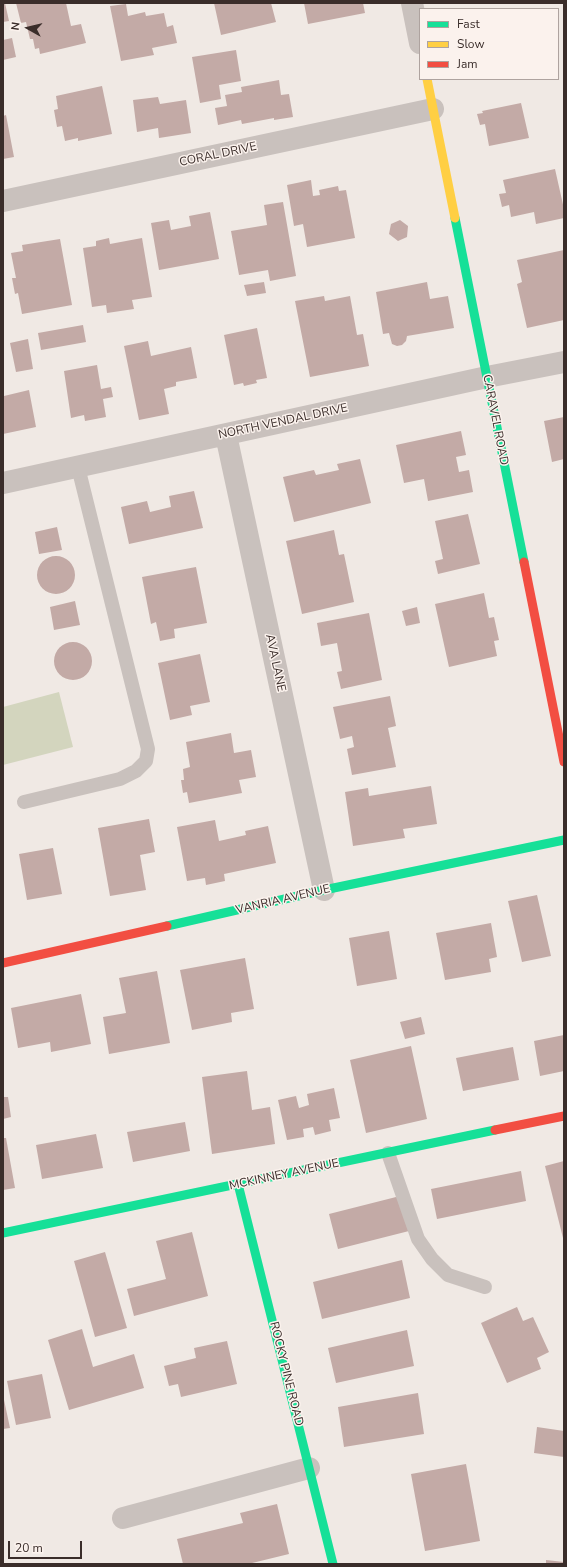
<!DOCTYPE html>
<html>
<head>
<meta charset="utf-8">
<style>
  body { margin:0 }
  #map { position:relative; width:567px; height:1567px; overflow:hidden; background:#f0e9e4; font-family:"Nunito Sans",sans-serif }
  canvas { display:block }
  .frame { position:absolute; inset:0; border:4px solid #3a2d2a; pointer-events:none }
  .legend { position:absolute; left:419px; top:8px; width:140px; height:72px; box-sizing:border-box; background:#fbf2ed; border:1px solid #aea39f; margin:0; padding:5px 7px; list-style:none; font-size:12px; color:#3a2d2a }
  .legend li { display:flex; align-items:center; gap:8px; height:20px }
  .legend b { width:20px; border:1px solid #aea39f }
  .north { position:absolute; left:8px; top:8px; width:40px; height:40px; -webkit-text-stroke:3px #fbf2ed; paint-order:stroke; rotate:278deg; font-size:11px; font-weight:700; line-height:16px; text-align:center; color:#3a2d2a }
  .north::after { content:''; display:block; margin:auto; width:14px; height:18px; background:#3a2d2a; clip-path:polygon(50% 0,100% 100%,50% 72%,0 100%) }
  .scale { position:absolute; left:8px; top:1541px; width:74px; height:18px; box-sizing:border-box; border:2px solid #3a2d2a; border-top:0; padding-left:5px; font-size:12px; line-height:14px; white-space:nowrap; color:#3a2d2a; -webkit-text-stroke:3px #fbf2ed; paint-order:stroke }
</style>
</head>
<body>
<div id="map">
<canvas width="567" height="1567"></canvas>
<div class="frame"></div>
<ul class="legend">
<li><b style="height:5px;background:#16e098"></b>Fast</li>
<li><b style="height:5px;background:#ffcf43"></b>Slow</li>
<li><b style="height:5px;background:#f24e42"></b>Jam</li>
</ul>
<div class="north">N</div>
<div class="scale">20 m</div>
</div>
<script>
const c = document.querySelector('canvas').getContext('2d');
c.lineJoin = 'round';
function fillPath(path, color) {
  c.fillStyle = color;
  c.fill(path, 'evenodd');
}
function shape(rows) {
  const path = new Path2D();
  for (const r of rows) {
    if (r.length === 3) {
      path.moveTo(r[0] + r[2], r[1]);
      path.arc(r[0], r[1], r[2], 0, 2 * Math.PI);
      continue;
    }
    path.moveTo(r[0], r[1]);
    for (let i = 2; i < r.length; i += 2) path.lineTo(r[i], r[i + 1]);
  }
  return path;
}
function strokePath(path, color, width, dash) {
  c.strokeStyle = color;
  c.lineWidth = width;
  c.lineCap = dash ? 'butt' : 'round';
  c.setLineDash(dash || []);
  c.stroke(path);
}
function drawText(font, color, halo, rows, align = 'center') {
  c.font = font + ' "Nunito Sans",sans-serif';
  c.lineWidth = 3;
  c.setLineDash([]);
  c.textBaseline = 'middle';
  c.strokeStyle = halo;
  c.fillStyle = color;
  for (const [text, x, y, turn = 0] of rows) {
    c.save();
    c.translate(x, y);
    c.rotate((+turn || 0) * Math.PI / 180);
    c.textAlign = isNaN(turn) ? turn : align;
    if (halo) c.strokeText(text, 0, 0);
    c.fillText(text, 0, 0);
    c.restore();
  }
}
const green = shape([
  [59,692,73,747,3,765,3,707]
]);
const building = shape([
  [3,3,5,3,9,21,3,22],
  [16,3,66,3,71,26,81,24,86,43,40,54,39,48,35,49,33,39,30,39,26,22,21,23],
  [214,3,271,3,276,22,221,35],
  [304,3,363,3,365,13,308,24],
  [126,4,128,16,145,12,146,16,164,13,167,27,173,25,177,43,152,48,154,55,121,61,110,6],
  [12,38,16,57,3,60,3,40],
  [236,50,241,81,219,85,221,99,200,103,192,57],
  [279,80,281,95,289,94,293,117,274,120,274,118,242,124,241,120,218,125,215,108,227,106,225,95,242,92,241,87],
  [102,86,112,134,78,141,78,138,65,141,62,126,57,127,54,110,58,109,56,96],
  [158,97,160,104,186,100,191,133,159,138,158,128,137,132,133,100],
  [521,103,529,138,489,146,485,124,480,125,477,114,483,113,482,111],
  [6,115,14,157,3,159,3,116],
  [555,169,564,209,564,218,536,224,534,212,511,217,509,205,502,207,499,194,506,193,503,180],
  [311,180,313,196,320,195,319,190,338,186,339,191,346,190,355,238,307,247,303,224,294,226,287,185],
  [283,202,296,276,270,281,268,270,239,275,231,231,267,225,264,205],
  [210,212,219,259,159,270,151,223,169,220,171,230,191,226,189,216],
  [400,220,408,226,407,237,398,241,389,234,391,224],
  [109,238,110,244,142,238,152,297,132,300,134,309,107,313,106,305,92,307,83,248,96,246,96,241],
  [60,239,72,305,22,314,18,293,15,294,12,278,16,278,11,253,23,251,22,245],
  [564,250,564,320,527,328,517,284,522,282,517,260],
  [264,282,266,293,247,296,244,285],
  [427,282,430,299,448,296,454,328,407,336,406,341,402,345,397,346,392,344,389,333,383,334,376,292],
  [324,296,325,301,350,296,357,335,363,334,369,366,310,377,295,301],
  [83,325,86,342,41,350,38,333],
  [257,328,267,378,256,380,257,383,244,386,243,383,234,385,224,335],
  [28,339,33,369,16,372,10,343],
  [148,341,151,356,191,347,197,378,176,382,176,386,164,389,169,414,139,420,124,346],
  [97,365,101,389,111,387,113,397,103,399,106,417,85,421,84,415,71,418,64,371],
  [29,390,36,427,3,434,3,393,4,396],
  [564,417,564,459,552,462,544,421],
  [461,431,466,455,456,457,459,472,469,470,473,492,428,501,424,479,404,483,396,445],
  [360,459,371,503,294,522,283,477,314,470,316,475,339,470,337,464],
  [194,491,203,528,129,544,121,507,147,501,150,512,171,507,169,496],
  [468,514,480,564,438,574,435,561,443,559,435,521],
  [57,527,62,550,39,554,35,532],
  [334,530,339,555,344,554,354,602,302,614,286,541],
  [56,575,19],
  [196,567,207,623,174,629,175,638,160,641,156,622,151,624,142,577],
  [484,593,489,618,494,617,499,640,494,641,497,656,449,667,435,604],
  [75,601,80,625,54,630,50,607],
  [417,607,420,623,406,626,402,611],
  [369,613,382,680,341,689,337,672,342,671,337,643,321,646,317,623],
  [73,661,19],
  [200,654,210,702,190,706,192,715,170,720,158,663],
  [390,696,396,726,388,728,396,767,352,775,347,749,354,747,352,736,340,739,333,707],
  [231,733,234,753,251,750,256,777,239,780,242,793,189,803,187,792,183,793,181,780,184,780,183,769,190,767,186,742],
  [431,786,437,824,403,829,405,838,353,846,345,792,368,788,369,796],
  [149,819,155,852,140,855,146,890,110,896,98,828],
  [215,820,219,841,246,835,245,831,268,826,276,863,224,874,225,881,206,885,205,878,187,881,177,827],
  [53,848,62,894,27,900,19,854],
  [537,895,551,956,522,962,508,901],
  [491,923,497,957,489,959,491,972,445,980,436,933],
  [389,931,397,979,357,986,349,938],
  [245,958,254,1009,231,1013,232,1022,192,1030,180,970],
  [157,971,170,1043,109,1054,103,1017,126,1013,119,978],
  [81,994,91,1044,51,1052,50,1042,18,1048,11,1008],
  [421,1017,425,1034,405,1039,400,1022],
  [564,1035,564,1071,540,1076,534,1041],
  [411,1046,427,1119,366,1133,350,1060],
  [513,1047,519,1080,463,1091,456,1058],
  [247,1071,252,1110,270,1107,275,1144,212,1154,202,1077],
  [334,1088,340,1118,329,1120,331,1131,315,1135,313,1127,303,1129,304,1137,287,1140,278,1100,296,1096,299,1108,309,1105,307,1094],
  [3,1097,8,1097,11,1117,3,1119],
  [185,1122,190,1151,133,1162,127,1132],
  [96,1134,103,1168,42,1179,36,1145],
  [3,1138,6,1138,15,1188,3,1190],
  [564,1161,564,1238,563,1238,545,1166],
  [521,1171,526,1201,437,1219,431,1189],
  [400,1196,409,1231,338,1249,329,1214],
  [192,1232,208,1296,134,1316,127,1289,166,1279,156,1241],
  [105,1252,127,1328,95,1337,74,1261],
  [402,1260,410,1298,322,1319,313,1282],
  [517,1307,523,1321,533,1317,549,1352,537,1358,541,1369,507,1383,481,1323],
  [82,1329,93,1367,134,1354,144,1388,69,1410,48,1340],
  [407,1330,414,1366,336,1383,328,1348],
  [227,1341,237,1384,181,1397,178,1384,169,1386,164,1366,196,1358,194,1348],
  [42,1374,51,1418,16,1425,7,1381],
  [418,1393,424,1434,344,1447,338,1407],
  [3,1395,10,1428,3,1429],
  [537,1427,564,1431,564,1457,534,1453],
  [466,1464,480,1541,425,1551,411,1474],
  [277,1504,289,1554,248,1564,183,1564,177,1539,243,1523,240,1513],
  [546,1560,564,1562,564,1564,546,1564]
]);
const lane = shape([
  [24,802,120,779,136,771,146,761,148,749,78,467],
  [388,1153,418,1239,432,1259,448,1275,485,1287]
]);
const street = shape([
  [412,3,420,43],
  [3,201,433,109],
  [226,435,324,890],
  [3,483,487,377,564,362],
  [123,1518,309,1468]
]);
const fast = shape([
  [455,218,524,562],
  [167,926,324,890,564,840],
  [238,1184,333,1564],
  [3,1233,495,1130]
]);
const slow = shape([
  [427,79,455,218]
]);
const jam = shape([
  [524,562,564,762],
  [3,963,167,926],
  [495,1130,564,1116]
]);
const streetNames = [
  ["CORAL DRIVE",218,155,-12],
  ["CARAVEL ROAD",495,420,79],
  ["NORTH VENDAL DRIVE",283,422,-12],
  ["AVA LANE",275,663,78],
  ["VANRIA AVENUE",283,900,-13],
  ["MCKINNEY AVENUE",284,1175,-12],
  ["ROCKY PINE ROAD",286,1374,76]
];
fillPath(green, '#d3d5be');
fillPath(building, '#c3aaa6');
strokePath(lane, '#c9c1bd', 14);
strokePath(street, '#c9c1bd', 22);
strokePath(fast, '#16e098', 9);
strokePath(slow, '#ffcf43', 9);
strokePath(jam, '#f24e42', 9);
drawText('12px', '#3a2d2a', '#fbf2ed', streetNames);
</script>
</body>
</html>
